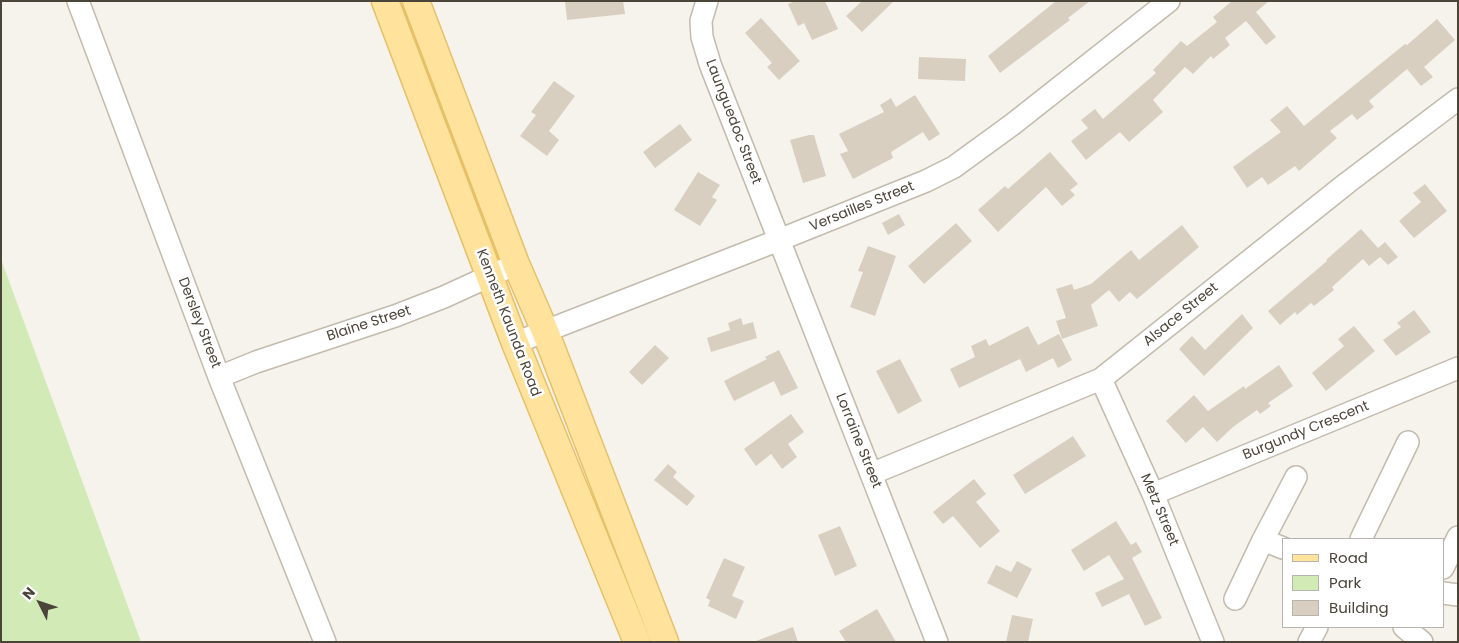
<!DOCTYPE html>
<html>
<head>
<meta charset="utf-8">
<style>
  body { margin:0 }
  #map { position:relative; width:1459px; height:643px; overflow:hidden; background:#f6f3ec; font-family:Poppins,sans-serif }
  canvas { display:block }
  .frame { position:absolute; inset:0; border:2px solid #4b4439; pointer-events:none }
  .legend { position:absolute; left:1282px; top:538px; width:162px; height:90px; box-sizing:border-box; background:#fff; border:1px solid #b7b4b0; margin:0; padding:6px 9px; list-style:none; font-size:15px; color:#4b4439 }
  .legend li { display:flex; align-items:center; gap:10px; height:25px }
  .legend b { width:25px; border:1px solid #b7b4b0 }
  .north { position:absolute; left:15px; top:578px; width:50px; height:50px; -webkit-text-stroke:4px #fff; paint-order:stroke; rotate:311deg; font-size:14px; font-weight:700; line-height:20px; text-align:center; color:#4b4439 }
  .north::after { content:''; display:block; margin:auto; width:18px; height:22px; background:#4b4439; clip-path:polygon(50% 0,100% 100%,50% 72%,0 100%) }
</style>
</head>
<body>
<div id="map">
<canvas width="1459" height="643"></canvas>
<div class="frame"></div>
<ul class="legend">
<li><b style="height:6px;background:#ffe39c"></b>Road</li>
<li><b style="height:14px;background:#d2eab5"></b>Park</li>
<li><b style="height:14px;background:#d8cfc1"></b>Building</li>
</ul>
<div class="north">N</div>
</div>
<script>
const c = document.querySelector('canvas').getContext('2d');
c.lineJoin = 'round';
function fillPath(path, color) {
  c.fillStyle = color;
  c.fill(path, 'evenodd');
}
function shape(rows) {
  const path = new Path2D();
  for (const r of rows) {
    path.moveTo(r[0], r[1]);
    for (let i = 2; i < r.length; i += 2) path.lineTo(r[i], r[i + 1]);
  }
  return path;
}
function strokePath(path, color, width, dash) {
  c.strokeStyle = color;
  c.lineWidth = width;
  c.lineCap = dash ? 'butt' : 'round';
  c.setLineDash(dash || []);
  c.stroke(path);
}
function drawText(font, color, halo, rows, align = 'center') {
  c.font = font + ' Poppins,sans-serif';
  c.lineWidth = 5;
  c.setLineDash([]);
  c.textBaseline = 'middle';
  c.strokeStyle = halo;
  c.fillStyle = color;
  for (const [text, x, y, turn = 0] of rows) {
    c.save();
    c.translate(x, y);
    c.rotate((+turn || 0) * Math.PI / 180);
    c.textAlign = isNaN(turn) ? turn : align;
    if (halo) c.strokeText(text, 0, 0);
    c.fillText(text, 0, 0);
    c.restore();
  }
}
const green = shape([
  [1,259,141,642,1,642]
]);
const building = shape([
  [565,1,623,1,625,14,567,20],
  [795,1,825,1,838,29,812,40,804,23,798,26,788,4],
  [862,1,894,1,862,32,846,16],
  [1056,1,1090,1,1068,18,1070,20,1000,73,988,56],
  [1232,1,1269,1,1256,12,1276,37,1266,45,1246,21,1225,38,1230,45,1213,59,1211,56,1193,74,1185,67,1153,100,1163,112,1129,142,1120,132,1086,160,1071,141,1088,128,1081,120,1095,109,1103,119,1156,73,1153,70,1181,41,1187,46,1217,22,1213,17],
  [761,18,800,61,779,80,767,67,772,63,745,33],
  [1437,19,1455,40,1424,67,1433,77,1421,86,1407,69,1369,101,1374,107,1357,120,1352,114,1330,131,1337,138,1299,171,1295,166,1268,185,1262,177,1247,188,1233,167,1281,132,1270,120,1287,106,1304,126,1405,44,1407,45],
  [919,57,966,59,965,81,918,79],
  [554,81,575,96,549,131,559,140,547,156,520,136,536,115,531,112],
  [915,95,940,134,929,141,923,132,891,152,893,158,853,179,840,154,848,151,839,134,884,112,880,105,891,98,896,107],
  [680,124,692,140,655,168,643,152],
  [809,135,814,135,826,176,803,183,790,140],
  [1050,152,1078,184,1070,190,1075,195,1062,206,1046,187,998,232,978,210,1005,186,1008,189],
  [698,172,720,185,712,197,717,200,700,226,674,210],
  [1425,184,1447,211,1414,238,1399,221,1421,202,1413,193],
  [899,214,905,225,888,235,882,223],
  [956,223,972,241,924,284,908,266],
  [1182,225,1199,247,1137,299,1130,292,1119,302,1109,290,1091,305,1098,326,1062,339,1056,321,1066,318,1056,289,1072,284,1074,290,1091,284,1131,250,1139,260],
  [1361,229,1378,248,1385,242,1398,257,1388,265,1380,257,1369,266,1363,259,1332,287,1334,290,1314,306,1311,303,1297,315,1295,312,1280,325,1268,311,1327,261,1326,260],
  [868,246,896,256,875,316,850,307,863,272,858,271],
  [1414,310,1431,332,1396,356,1383,340,1401,327,1397,323],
  [1242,314,1253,328,1204,376,1179,349,1192,336,1205,350],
  [741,318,743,325,753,322,757,338,711,352,707,338,730,330,728,323],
  [1028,326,1038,345,1059,334,1072,360,1058,368,1053,358,1026,372,1020,359,959,388,950,369,975,357,971,346,986,339,989,346],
  [1354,326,1375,351,1326,391,1312,373,1344,346,1338,339],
  [655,345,669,358,642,385,629,372],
  [779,350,798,388,781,396,774,381,734,401,724,381,767,359,765,357],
  [900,359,922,401,898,414,876,371],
  [1279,365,1293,386,1268,403,1271,406,1260,414,1257,410,1233,427,1217,442,1203,427,1186,443,1166,421,1194,395,1208,411,1244,386,1245,389],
  [791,414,804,432,788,444,797,457,782,469,771,454,756,466,744,449],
  [1073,436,1086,456,1025,494,1013,475],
  [668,464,677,472,673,477,695,496,687,506,654,480],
  [974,479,986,494,976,502,1000,531,980,548,953,516,943,524,933,512],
  [1116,521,1131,545,1136,542,1142,552,1132,558,1162,618,1145,626,1129,594,1102,607,1095,593,1124,579,1109,555,1084,571,1071,550],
  [840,526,857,566,835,576,818,535],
  [724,558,745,567,732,596,744,601,736,619,708,606,710,600,706,598],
  [1017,561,1032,569,1017,598,987,583,996,565,1011,572],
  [877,609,896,642,846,642,839,631],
  [1012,615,1033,619,1028,642,1006,642],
  [793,627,798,642,756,642,756,641]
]);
const minor = shape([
  [78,1,219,377,325,642],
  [707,1,701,21,702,37,710,64,937,642],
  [515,343,779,240,926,181,954,167,1013,124,1169,1],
  [219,377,256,362,395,316,444,297,516,264],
  [1101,379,1153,494,1213,642],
  [871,474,1101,379,1347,183,1458,99],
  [1153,494,1458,368],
  [1361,539,1408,442],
  [1263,540,1283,548],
  [1443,568,1458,537],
  [1443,593,1458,595],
  [1235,599,1263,540,1296,477],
  [1404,627,1422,642],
  [1309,642,1317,627]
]);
const major = shape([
  [385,1,515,343,637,642],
  [416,1,516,264,545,331,665,642]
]);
const streetNames = [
  ["Launguedoc Street",733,122,69],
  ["Versailles Street",862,207,-22],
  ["Alsace Street",1181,315,-39],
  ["Dersley Street",199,323,69],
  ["Kenneth Kaunda Road",508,323,69],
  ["Blaine Street",369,324,-18],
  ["Burgundy Crescent",1306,431,-22],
  ["Lorraine Street",858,441,68],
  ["Metz Street",1159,510,67]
];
fillPath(green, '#d2eab5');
fillPath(building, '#d8cfc1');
strokePath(minor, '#c2bbae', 24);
strokePath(major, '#e6c16a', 29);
strokePath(minor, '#fff', 21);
strokePath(major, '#ffe39c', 26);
drawText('14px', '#4b4439', '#fff', streetNames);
</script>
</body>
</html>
